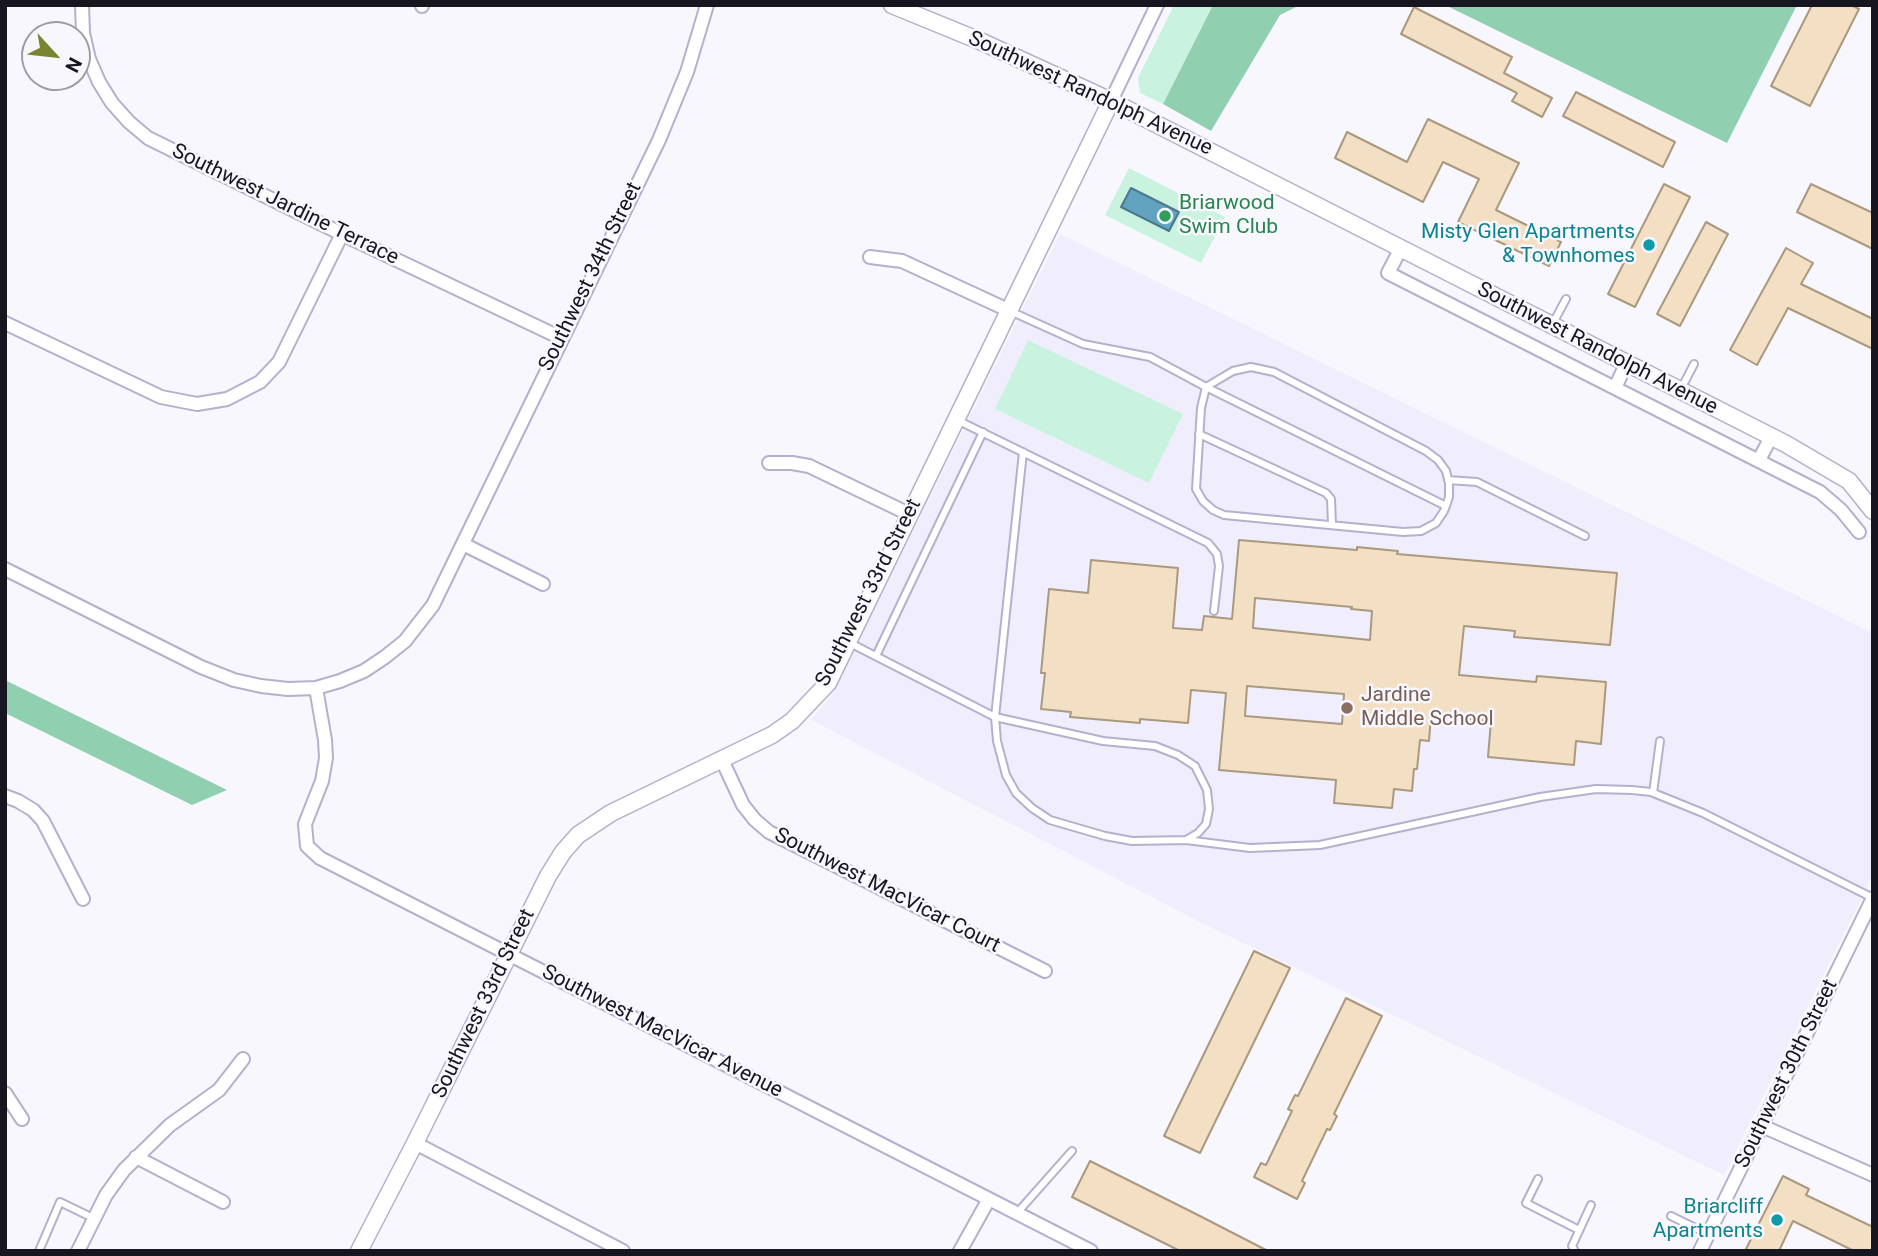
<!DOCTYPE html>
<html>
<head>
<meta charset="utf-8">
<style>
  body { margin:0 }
  #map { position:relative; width:1878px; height:1256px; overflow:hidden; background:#f8f7fe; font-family:Roboto,sans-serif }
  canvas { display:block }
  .frame { position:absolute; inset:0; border:7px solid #171520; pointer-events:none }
  .north { position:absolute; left:21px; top:21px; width:70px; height:70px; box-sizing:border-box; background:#f8f7fe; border:2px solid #9e9da5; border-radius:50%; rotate:117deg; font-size:19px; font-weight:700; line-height:28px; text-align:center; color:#171520 }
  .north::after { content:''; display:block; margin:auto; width:24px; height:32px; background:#7a8532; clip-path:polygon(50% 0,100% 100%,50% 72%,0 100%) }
</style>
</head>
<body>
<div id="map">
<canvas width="1878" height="1256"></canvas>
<div class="frame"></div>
<div class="north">N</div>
</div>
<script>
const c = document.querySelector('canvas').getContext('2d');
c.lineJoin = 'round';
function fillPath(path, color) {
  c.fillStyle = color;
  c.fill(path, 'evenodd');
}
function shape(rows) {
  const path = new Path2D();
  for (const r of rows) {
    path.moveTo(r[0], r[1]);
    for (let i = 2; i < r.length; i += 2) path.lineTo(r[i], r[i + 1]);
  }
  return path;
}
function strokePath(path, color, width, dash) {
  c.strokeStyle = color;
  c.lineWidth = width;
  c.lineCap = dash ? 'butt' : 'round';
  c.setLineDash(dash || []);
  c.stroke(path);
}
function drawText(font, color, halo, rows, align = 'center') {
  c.font = font + ' Roboto,sans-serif';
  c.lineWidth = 5;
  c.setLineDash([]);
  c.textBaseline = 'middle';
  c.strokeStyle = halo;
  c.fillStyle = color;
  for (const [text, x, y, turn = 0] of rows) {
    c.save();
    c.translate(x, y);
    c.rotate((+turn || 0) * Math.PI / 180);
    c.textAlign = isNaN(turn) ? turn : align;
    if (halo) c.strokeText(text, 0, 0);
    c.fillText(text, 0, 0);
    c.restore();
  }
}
const built = shape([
  [1060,234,1873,633,1873,875,1724,1175,1198,921,811,720,832,695]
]);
const green = shape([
  [1174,5,1213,5,1163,104,1140,93,1138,78],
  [1129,168,1225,217,1201,263,1105,215],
  [1028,340,1183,414,1149,483,995,409]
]);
const forest = shape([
  [1213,5,1300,5,1280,15,1211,131,1163,104],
  [1445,5,1797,5,1727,143],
  [5,680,227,790,192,805,5,713]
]);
const water = shape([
  [1131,188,1179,212,1169,231,1121,207,1131,188]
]);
const building = shape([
  [1812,5,1851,5,1859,9,1810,106,1771,86,1812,5],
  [1414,7,1512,57,1504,73,1552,98,1542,117,1512,101,1517,93,1401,34,1414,7],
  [1576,92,1675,142,1663,167,1563,116,1576,92],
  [1428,119,1519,163,1496,210,1561,242,1549,266,1458,222,1479,179,1443,162,1423,202,1335,158,1347,132,1407,162,1428,119],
  [1664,184,1690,197,1635,307,1608,294,1664,184],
  [1811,184,1873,213,1873,249,1797,212,1811,184],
  [1706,222,1728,234,1680,326,1657,314,1706,222],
  [1786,248,1813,263,1801,284,1873,319,1873,349,1788,308,1757,365,1730,350,1786,248],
  [1239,540,1357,550,1357,547,1398,551,1397,554,1617,573,1610,645,1514,637,1515,631,1464,626,1459,675,1536,682,1537,676,1606,682,1601,744,1576,741,1574,765,1488,757,1491,721,1431,716,1429,741,1420,740,1417,769,1414,769,1412,791,1394,789,1392,808,1334,803,1336,780,1219,770,1226,693,1191,690,1188,723,1140,719,1140,723,1070,717,1071,712,1041,709,1045,673,1041,673,1049,589,1088,593,1091,560,1178,568,1173,628,1202,630,1204,616,1232,619,1239,540],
  [1255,598,1352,607,1351,609,1372,611,1370,640,1253,628,1255,598],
  [1247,686,1344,694,1342,724,1245,716,1247,686],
  [1254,951,1290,968,1200,1153,1164,1136,1254,951],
  [1346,998,1382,1016,1334,1114,1337,1116,1330,1130,1327,1129,1302,1181,1305,1183,1297,1199,1254,1177,1261,1163,1266,1165,1292,1111,1288,1109,1295,1095,1298,1096,1346,998],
  [1090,1161,1196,1214,1268,1251,1180,1251,1072,1197,1090,1161],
  [1783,1176,1809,1189,1806,1195,1873,1227,1873,1251,1854,1251,1793,1221,1779,1251,1745,1251,1783,1176]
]);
const service = shape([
  [1010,311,1083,344,1150,357,1206,387,1233,371,1251,367,1274,372,1426,451,1438,460,1446,471,1449,483,1449,497,1446,506,1444,511,1436,523,1421,531,1403,532,1224,515,1213,510,1203,501,1196,489,1201,408,1206,387,1446,506],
  [1552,325,1566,299],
  [1681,389,1694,364],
  [957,420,1208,543,1217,554,1219,566,1214,611],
  [1199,434,1326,493,1331,499,1332,525],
  [1448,480,1477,482,1585,536],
  [848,642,995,717,997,741,1006,775,1016,793,1032,808,1050,820,1105,836,1132,841,1186,840,1198,833,1206,824,1209,809,1207,790,1195,766,1178,755,1155,746,1103,741,995,717,1023,452],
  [876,656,983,432],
  [1653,793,1660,741],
  [1186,840,1250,848,1320,845,1540,797,1596,789,1632,790,1651,792,1703,813,1873,898],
  [1538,1179,1526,1203,1579,1230],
  [1017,1213,1072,1151],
  [1671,1216,1708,1234],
  [39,1251,60,1202,93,1218],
  [1575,1251,1572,1246,1591,1205]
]);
const minor = shape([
  [82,5,83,33,89,59,99,82,112,103,129,122,148,138,342,234,561,338],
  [422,5,422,6],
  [1111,101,1157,5],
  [1400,250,1388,273,1820,492,1841,510,1859,532],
  [870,257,902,261,1008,310],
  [5,323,161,397,197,404,227,399,260,382,279,362,342,234],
  [1615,388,1626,364],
  [1759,460,1771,437],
  [769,463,792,463,809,466,909,514],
  [463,544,543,584],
  [5,569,201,667,234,680,261,686,288,689,316,688,340,681,364,671,385,657,405,641,433,605,659,140,687,72,707,5],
  [316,688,325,740,326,758,322,781,305,824,307,846,320,858,1091,1251],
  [722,760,743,805,755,820,769,832,1045,971],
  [5,796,18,801,33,810,43,821,83,899],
  [5,1093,22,1119],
  [1762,1126,1873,1175],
  [415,1143,623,1251],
  [136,1157,223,1202],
  [78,1251,106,1195,124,1170,170,1125,219,1090,243,1059],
  [960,1251,989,1199],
  [1700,1251,1873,898]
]);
const tertiary = shape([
  [892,5,980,41,1111,101,1786,444,1849,481,1873,511],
  [359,1251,415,1143,548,876,563,852,578,835,611,813,772,735,792,721,828,683,1111,101]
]);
const markers = [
  [1165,216,7,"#2e9e5b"],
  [1649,245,7,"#0f9aa8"],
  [1347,708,7,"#8d6e63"],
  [1777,1220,7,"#0f9aa8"]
];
const streetNames = [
  ["Southwest Randolph Avenue",1090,94,25],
  ["Southwest Jardine Terrace",285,205,26],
  ["Southwest 34th Street",591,277,-64],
  ["Southwest Randolph Avenue",1597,349,27],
  ["Southwest 33rd Street",869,593,-63],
  ["Southwest MacVicar Court",887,891,27],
  ["Southwest 33rd Street",484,1004,-64],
  ["Southwest MacVicar Avenue",662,1032,27],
  ["Southwest 30th Street",1787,1074,-64]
];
const leisureNames = [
  ["Briarwood",1179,204],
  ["Swim Club",1179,228]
];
const cultureNames = [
  ["Misty Glen Apartments",1635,233],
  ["& Townhomes",1635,257],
  ["Briarcliff",1763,1208],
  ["Apartments",1763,1232]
];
const educationNames = [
  ["Jardine",1361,696],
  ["Middle School",1361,720]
];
fillPath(built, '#f0eefd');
fillPath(green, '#caf3df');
fillPath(forest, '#90d0b1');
fillPath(water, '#62a3bf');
strokePath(water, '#4c788f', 2);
fillPath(building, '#f2dfc4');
strokePath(building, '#aa997f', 2);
strokePath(service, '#b4b0cd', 10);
strokePath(minor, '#b4b0cd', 16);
strokePath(tertiary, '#b4b0cd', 19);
strokePath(service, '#fff', 6);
strokePath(minor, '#fff', 12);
strokePath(tertiary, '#fff', 16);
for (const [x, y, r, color] of markers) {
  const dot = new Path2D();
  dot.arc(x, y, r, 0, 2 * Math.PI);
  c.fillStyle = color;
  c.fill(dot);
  strokePath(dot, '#f8f7fe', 2.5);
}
drawText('21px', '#171520', '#f8f7fe', streetNames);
drawText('21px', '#27864d', '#f8f7fe', leisureNames, 'left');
drawText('21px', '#0d838f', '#f8f7fe', cultureNames, 'right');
drawText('21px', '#785e54', '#f8f7fe', educationNames, 'left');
</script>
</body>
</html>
